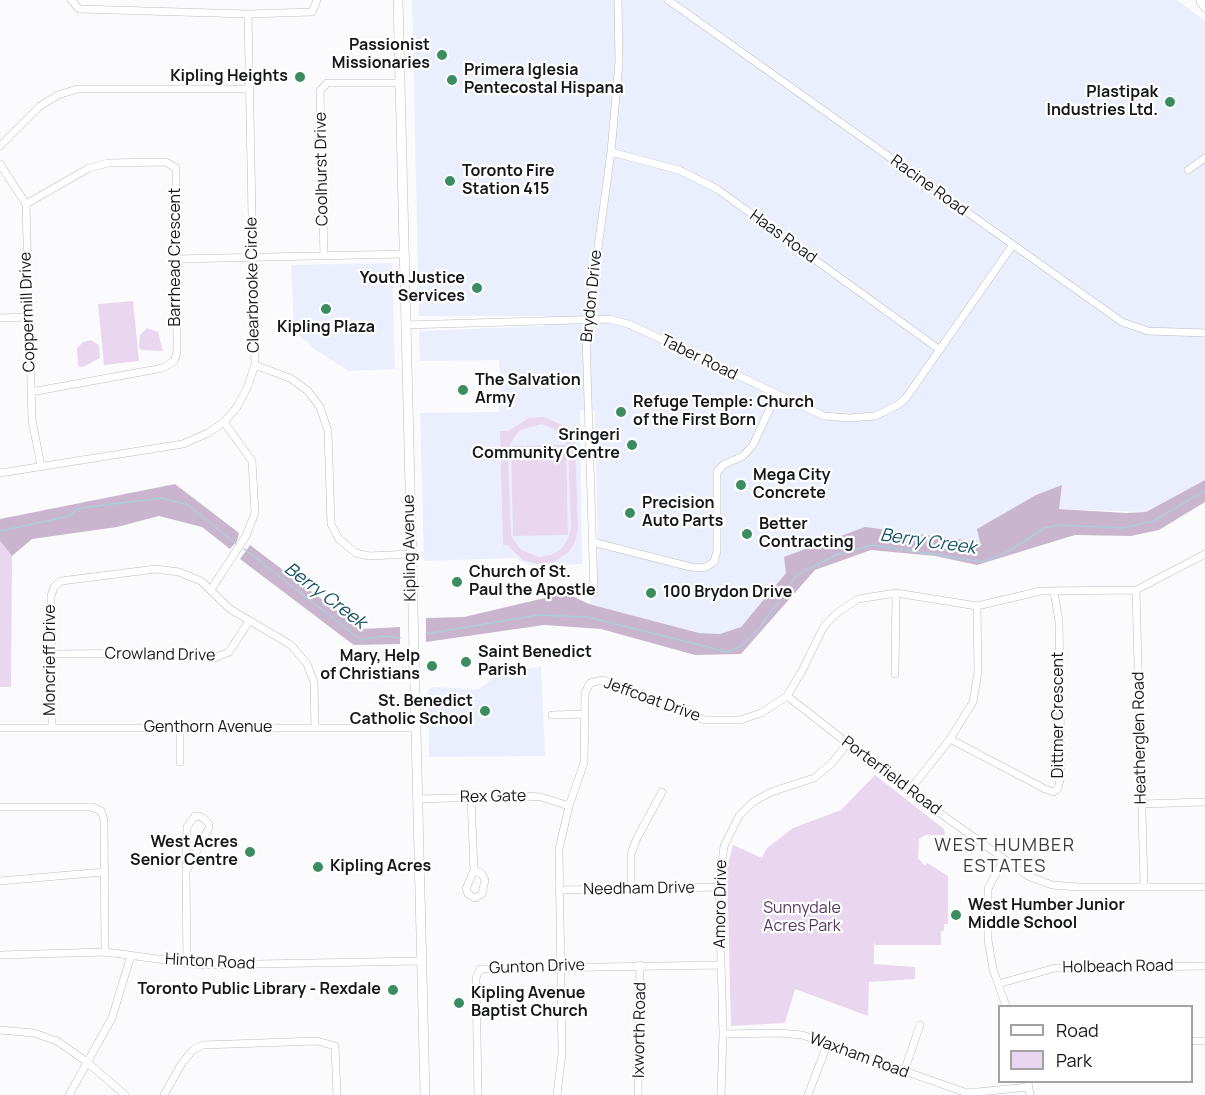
<!DOCTYPE html>
<html>
<head>
<meta charset="utf-8">
<style>
  body { margin:0 }
  #map { position:relative; width:1205px; height:1095px; overflow:hidden; background:#fbfbfe; font-family:Manrope,sans-serif }
  canvas { display:block }
  .legend { position:absolute; left:998px; top:1005px; width:195px; height:78px; box-sizing:border-box; background:#fff; border:2px solid #a2a2a3; margin:0; padding:8px 10px; list-style:none; font-size:18px; color:#161719 }
  .legend li { display:flex; align-items:center; gap:12px; height:30px }
  .legend b { width:30px; border:2px solid #a2a2a3 }
</style>
</head>
<body>
<div id="map">
<canvas width="1205" height="1095"></canvas>
<ul class="legend">
<li><b style="height:8px;background:#fff"></b>Road</li>
<li><b style="height:16px;background:#e9d6ef"></b>Park</li>
</ul>
</div>
<script>
const c = document.querySelector('canvas').getContext('2d');
c.lineJoin = 'round';
function fillPath(path, color) {
  c.fillStyle = color;
  c.fill(path, 'evenodd');
}
function shape(rows) {
  const path = new Path2D();
  for (const r of rows) {
    path.moveTo(r[0], r[1]);
    for (let i = 2; i < r.length; i += 2) path.lineTo(r[i], r[i + 1]);
  }
  return path;
}
function strokePath(path, color, width, dash) {
  c.strokeStyle = color;
  c.lineWidth = width;
  c.lineCap = dash ? 'butt' : 'round';
  c.setLineDash(dash || []);
  c.stroke(path);
}
function drawText(font, color, halo, rows, align = 'center') {
  c.font = font + ' Manrope,sans-serif';
  c.lineWidth = 4.5;
  c.setLineDash([]);
  c.textBaseline = 'middle';
  c.strokeStyle = halo;
  c.fillStyle = color;
  for (const [text, x, y, turn = 0] of rows) {
    c.save();
    c.translate(x, y);
    c.rotate((+turn || 0) * Math.PI / 180);
    c.textAlign = isNaN(turn) ? turn : align;
    if (halo) c.strokeText(text, 0, 0);
    c.fillText(text, 0, 0);
    c.restore();
  }
}
const built = shape([
  [412,0,1177,0,1205,21,1205,480,1146,512,1059,509,1061,486,981,542,865,528,786,573,741,628,720,634,699,633,589,604,598,555,595,411,580,410,582,564,540,566,530,565,516,558,424,561,420,413,499,412,500,387,499,360,420,361,419,331,544,326,543,316,419,316],
  [392,263,395,369,349,371,314,349,294,331,291,265],
  [541,666,545,756,429,757,428,690,432,687,479,689,494,677]
]);
const green = shape([
  [133,301,139,361,104,365,98,304],
  [147,328,158,332,163,351,142,350,139,347,140,335],
  [91,340,99,345,100,358,83,367,78,366,77,348,83,342],
  [544,417,562,425,575,444,578,528,575,542,568,553,554,562,538,564,523,560,507,545,503,545,500,431,508,431,529,418],
  [542,424,558,431,568,447,571,527,568,539,562,548,552,555,539,557,521,550,511,536,508,457,511,442,520,430],
  [566,445,568,535,513,536,511,446],
  [0,541,12,556,11,687,0,687],
  [875,775,944,829,945,835,926,835,919,839,918,858,925,866,927,863,948,876,948,924,944,924,944,931,941,931,941,945,875,945,874,941,874,964,915,967,915,979,869,982,868,1016,795,989,785,1023,731,1026,727,867,733,845,762,858,767,848,793,828,841,810]
]);
const forest = shape([
  [1205,480,1205,502,1159,530,1131,536,1075,535,977,565,935,556,871,550,815,570,741,654,695,655,601,629,544,625,426,642,426,618,464,617,566,593,589,604,699,633,720,634,741,627,786,573,784,557,865,527,980,542,977,529,1036,495,1062,485,1059,509,1126,513,1146,512],
  [175,484,239,533,237,541,230,549,202,527,159,516,117,527,32,539,12,556,0,541,0,519],
  [250,545,361,629,400,627,400,644,354,645,347,640,240,559]
]);
const stream = shape([
  [0,531,70,516,77,509,87,507,162,498,188,505,236,544],
  [244,549,361,640,383,636,400,638],
  [426,634,538,615,587,617,728,652,741,646,758,630,797,575,838,554,873,545,984,562,1011,550,1045,528,1059,525,1124,528,1153,521,1205,491]
]);
const street = shape([
  [71,0,79,9,248,14,312,12,317,0],
  [668,0,1122,322,1148,331,1205,333],
  [0,146,40,106,58,95,77,89,247,89],
  [611,152,679,170,717,189,940,350],
  [0,164,26,204,32,420,41,466],
  [1188,170,1205,158],
  [26,204,89,168,108,163,166,162,176,168,177,353,174,361,163,368,31,392],
  [324,256,320,91,327,83,398,83],
  [177,259,403,254],
  [0,318,27,317],
  [405,325,609,319,631,325,824,416,849,418,875,416,898,405,906,398,1012,246],
  [255,365,290,378,308,391,320,407,328,431,331,524,339,539,356,553,369,556,411,554],
  [0,473,183,444,208,433,224,422,237,407,247,388,255,365,248,14],
  [592,542,691,567,704,568,714,562,717,551,717,472,723,465,743,456,753,445,776,395],
  [212,588,246,536,255,513,252,461,224,422],
  [1136,590,1144,886],
  [594,593,586,336,611,152,619,62,618,0],
  [52,654,168,653,214,658,229,652,249,621],
  [895,674,896,593],
  [787,696,909,791,1028,876,1052,885,1078,887,1205,887],
  [552,715,585,714],
  [52,727,51,596,54,587,61,581,156,569,179,572,201,581,230,609,291,645,307,664,314,682,315,728],
  [180,727,180,762],
  [0,728,415,728],
  [950,739,1045,789,1054,792,1058,788,1061,776,1059,621,1054,592],
  [909,791,950,739,973,702,978,672,977,606],
  [471,798,474,870,466,889,468,894,475,898,482,894,485,880,482,874,474,870],
  [417,799,523,796,541,797,569,806],
  [1142,804,1205,802],
  [0,807,92,807,101,811,104,820,105,952],
  [1003,860,988,889,988,940,993,969,1006,1006],
  [186,872,209,828,209,824,202,817,195,816,187,827,186,872,187,964],
  [0,881,104,872],
  [631,889,631,854,637,838,662,792],
  [560,890,719,887],
  [0,955,105,952,204,965,421,961],
  [998,984,1055,968,1205,966],
  [0,1030,34,1033,57,1041,87,1062,125,1095],
  [723,1034,778,1033,802,1035,967,1093,1029,1087],
  [1192,1041,1205,1041],
  [904,1072,920,1025],
  [1028,1082,1030,1095],
  [69,1095,112,1018,131,955],
  [164,1095,182,1063,193,1050,203,1045,317,1041,335,1046,337,1095],
  [478,1095,476,978,480,969,721,965],
  [557,1095,562,1053,559,849,569,806,584,763,585,693,590,683,603,680,705,720,740,720,761,713,787,696,802,671,824,626,838,612,858,599,896,593,977,606,1041,591,1136,590,1205,554],
  [638,1095,640,965],
  [721,1095,723,1034,719,887,724,846,739,816,753,802,771,792,814,778,831,764,848,743],
  [808,1095,827,1045]
]);
const secondary = shape([
  [398,0,425,1095],
  [1201,1,1205,7]
]);
const markers = [
  [442,55,6,"#3b8d5f"],
  [300,77,6,"#3b8d5f"],
  [452,80,6,"#3b8d5f"],
  [1170,102,6,"#3b8d5f"],
  [450,181,6,"#3b8d5f"],
  [477,288,6,"#3b8d5f"],
  [326,309,6,"#3b8d5f"],
  [463,390,6,"#3b8d5f"],
  [621,412,6,"#3b8d5f"],
  [632,445,6,"#3b8d5f"],
  [741,485,6,"#3b8d5f"],
  [630,513,6,"#3b8d5f"],
  [747,534,6,"#3b8d5f"],
  [457,582,6,"#3b8d5f"],
  [651,593,6,"#3b8d5f"],
  [466,662,6,"#3b8d5f"],
  [432,666,6,"#3b8d5f"],
  [485,711,6,"#3b8d5f"],
  [250,852,6,"#3b8d5f"],
  [318,867,6,"#3b8d5f"],
  [956,915,6,"#3b8d5f"],
  [393,990,6,"#3b8d5f"],
  [459,1003,6,"#3b8d5f"]
];
const poiNames = [
  ["Passionist",430,46,"right"],
  ["Missionaries",430,64,"right"],
  ["Primera Iglesia",464,71],
  ["Pentecostal Hispana",464,89],
  ["Kipling Heights",288,77,"right"],
  ["Plastipak",1158,93,"right"],
  ["Industries Ltd.",1158,111,"right"],
  ["Toronto Fire",462,172],
  ["Station 415",462,190],
  ["Youth Justice",465,279,"right"],
  ["Services",465,297,"right"],
  ["Kipling Plaza",326,328,"center"],
  ["The Salvation",475,381],
  ["Army",475,399],
  ["Refuge Temple: Church",633,403],
  ["of the First Born",633,421],
  ["Sringeri",620,436,"right"],
  ["Community Centre",620,454,"right"],
  ["Mega City",753,476],
  ["Concrete",753,494],
  ["Precision",642,504],
  ["Auto Parts",642,522],
  ["Better",759,525],
  ["Contracting",759,543],
  ["Church of St.",469,573],
  ["Paul the Apostle",469,591],
  ["100 Brydon Drive",663,593],
  ["Saint Benedict",478,653],
  ["Parish",478,671],
  ["Mary, Help",420,657,"right"],
  ["of Christians",420,675,"right"],
  ["St. Benedict",473,702,"right"],
  ["Catholic School",473,720,"right"],
  ["West Acres",238,843,"right"],
  ["Senior Centre",238,861,"right"],
  ["Kipling Acres",330,867],
  ["West Humber Junior",968,906],
  ["Middle School",968,924],
  ["Toronto Public Library - Rexdale",381,990,"right"],
  ["Kipling Avenue",471,994],
  ["Baptist Church",471,1012]
];
const streetNames = [
  ["Coolhurst Drive",322,169,-91],
  ["Racine Road",929,186,36],
  ["Haas Road",783,237,36],
  ["Barrhead Crescent",176,257,-90],
  ["Clearbrooke Circle",253,285,-91],
  ["Brydon Drive",592,296,-84],
  ["Coppermill Drive",28,312,-92],
  ["Taber Road",699,358,26],
  ["Kipling Avenue",410,548,-91],
  ["Crowland Drive",160,655,1],
  ["Moncrieff Drive",51,660,-90],
  ["Jeffcoat Drive",652,700,20],
  ["Dittmer Crescent",1059,715,-90],
  ["Genthorn Avenue",208,728],
  ["Heatherglen Road",1140,738,-91],
  ["Porterfield Road",891,776,37],
  ["Rex Gate",493,797,-1],
  ["Needham Drive",639,889,-1],
  ["Amoro Drive",721,904,-89],
  ["Hinton Road",210,962,3],
  ["Gunton Drive",537,967,-2],
  ["Holbeach Road",1118,967,-1],
  ["Ixworth Road",640,1030,-89],
  ["Waxham Road",859,1056,20]
];
const parkNames = [
  ["Sunnydale",802,909],
  ["Acres Park",802,927]
];
const waterNames = [
  ["Berry Creek",928,542,8],
  ["Berry Creek",325,596,37]
];
const neighbourhoodNames = [
  ["WEST HUMBER",1005,846],
  ["ESTATES",1005,867]
];
fillPath(built, '#ebeffd');
fillPath(green, '#e9d6ef');
fillPath(forest, '#c9b6ce');
strokePath(stream, '#accddb', 1.5);
strokePath(street, '#bbbdc3', 8);
strokePath(secondary, '#bbbdc3', 10);
strokePath(street, '#fff', 7);
strokePath(secondary, '#fff', 9);
for (const [x, y, r, color] of markers) {
  const dot = new Path2D();
  dot.arc(x, y, r, 0, 2 * Math.PI);
  c.fillStyle = color;
  c.fill(dot);
  strokePath(dot, '#fff', 2);
}
drawText('bold 16px', '#161719', '#fff', poiNames, 'left');
drawText('16px', '#161719', '#fff', streetNames);
drawText('16px', '#56395e', '#fff', parkNames);
drawText('italic 18px', '#145368', '#fff', waterNames);
c.letterSpacing = '1.5px';
drawText('18px', '#393b40', '#fff', neighbourhoodNames);
c.letterSpacing = '0px';
</script>
</body>
</html>
